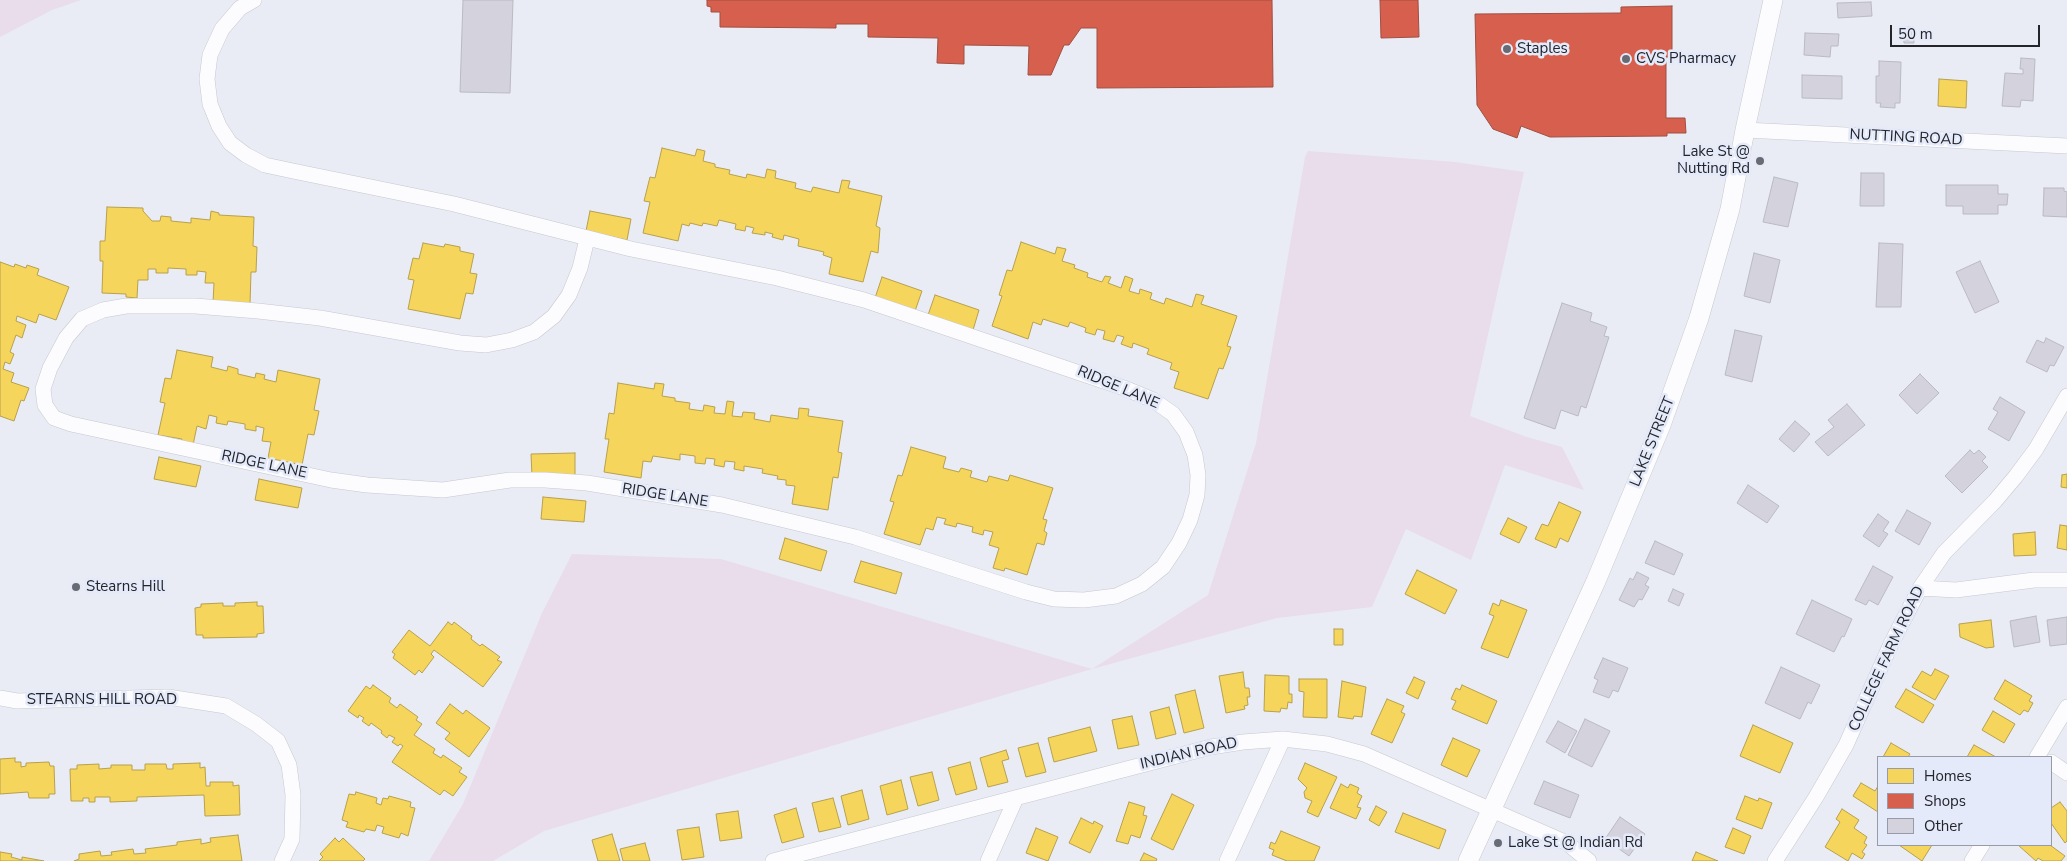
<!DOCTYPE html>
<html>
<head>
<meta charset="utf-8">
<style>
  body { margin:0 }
  #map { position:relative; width:2067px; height:861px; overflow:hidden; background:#e9ecf5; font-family:"Nunito Sans",sans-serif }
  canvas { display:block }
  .legend { position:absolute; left:1877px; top:756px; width:175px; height:90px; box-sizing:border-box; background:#e4eafa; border:1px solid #979ba7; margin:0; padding:6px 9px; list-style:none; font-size:15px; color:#23252b }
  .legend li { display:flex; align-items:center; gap:10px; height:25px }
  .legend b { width:25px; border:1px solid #979ba7 }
  .scale { position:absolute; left:1890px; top:25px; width:150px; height:22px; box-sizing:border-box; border:2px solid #23252b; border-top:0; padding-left:6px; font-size:15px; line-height:18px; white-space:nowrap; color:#23252b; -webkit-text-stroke:4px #e4eafa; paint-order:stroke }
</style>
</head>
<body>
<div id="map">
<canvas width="2067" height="861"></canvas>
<ul class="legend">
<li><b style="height:14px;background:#f6d55c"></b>Homes</li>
<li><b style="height:14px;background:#d6604d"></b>Shops</li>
<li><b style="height:14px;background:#d3d2dd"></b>Other</li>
</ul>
<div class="scale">50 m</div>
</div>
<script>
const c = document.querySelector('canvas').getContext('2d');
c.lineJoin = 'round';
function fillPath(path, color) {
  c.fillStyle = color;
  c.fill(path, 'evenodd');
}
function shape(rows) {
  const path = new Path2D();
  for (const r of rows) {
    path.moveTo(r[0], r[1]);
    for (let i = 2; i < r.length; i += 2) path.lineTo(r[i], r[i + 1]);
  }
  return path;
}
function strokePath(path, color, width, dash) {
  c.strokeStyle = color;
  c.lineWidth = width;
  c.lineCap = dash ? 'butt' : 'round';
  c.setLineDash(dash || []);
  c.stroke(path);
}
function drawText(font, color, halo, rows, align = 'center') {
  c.font = font + ' "Nunito Sans",sans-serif';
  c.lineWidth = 5;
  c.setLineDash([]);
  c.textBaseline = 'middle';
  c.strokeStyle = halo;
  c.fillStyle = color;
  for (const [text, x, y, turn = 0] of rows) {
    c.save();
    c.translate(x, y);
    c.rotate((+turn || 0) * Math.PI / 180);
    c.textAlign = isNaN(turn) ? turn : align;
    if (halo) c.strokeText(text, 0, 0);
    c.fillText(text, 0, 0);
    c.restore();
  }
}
const green = shape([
  [0,0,81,0,52,10,0,37],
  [1308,151,1455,162,1524,172,1470,416,1527,437,1562,447,1584,490,1505,465,1471,560,1406,529,1372,607,1277,618,1092,669,544,831,493,861,429,861,463,804,542,613,572,554,721,559,1092,669,1208,595,1256,443,1305,157]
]);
const homes = shape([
  [1939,79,1967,81,1966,108,1938,106,1939,79],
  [662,148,695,156,697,149,705,151,703,161,715,164,715,167,730,170,729,174,746,178,747,174,765,178,767,169,776,171,775,178,796,183,795,188,811,192,813,187,839,193,842,180,850,181,848,188,882,196,876,226,880,228,878,253,871,251,863,282,829,274,832,258,823,255,824,252,798,246,799,239,784,235,783,240,772,237,773,234,765,232,765,235,752,233,754,228,746,226,745,231,735,229,736,224,719,220,717,226,703,223,702,226,690,223,689,226,682,224,678,241,643,233,650,202,644,201,650,177,655,178,662,148],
  [107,207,143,208,143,211,152,221,160,221,161,216,171,217,171,221,191,223,191,218,210,220,211,211,219,213,219,215,254,217,253,246,257,247,256,272,251,272,250,304,213,303,214,283,205,283,206,272,197,271,197,275,186,275,186,269,168,268,168,273,156,273,156,269,148,269,148,280,138,280,137,298,126,297,126,294,102,293,103,261,100,261,100,241,105,241,107,207],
  [590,211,631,219,627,240,586,231,590,211],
  [1021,242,1055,254,1057,247,1066,249,1062,261,1075,265,1074,268,1088,273,1087,277,1102,282,1105,276,1111,277,1108,283,1121,288,1125,276,1133,279,1129,291,1139,294,1140,289,1152,293,1150,299,1164,304,1166,298,1192,307,1196,294,1204,296,1201,304,1237,316,1227,346,1231,347,1223,369,1219,368,1208,399,1174,388,1179,372,1170,369,1172,363,1147,354,1149,349,1133,343,1132,348,1121,344,1124,337,1117,335,1114,342,1103,339,1105,331,1097,329,1095,335,1085,332,1086,328,1070,322,1068,327,1043,319,1041,325,1033,322,1028,339,992,326,1002,296,999,295,1007,270,1012,271,1021,242],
  [423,243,444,247,445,244,460,247,460,251,474,254,470,273,477,274,473,294,466,293,460,319,408,309,414,280,408,279,413,258,419,259,423,243],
  [0,262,14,267,15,264,26,268,27,265,39,269,37,275,69,287,56,320,39,314,36,323,17,316,16,321,26,325,22,338,16,335,10,352,14,354,10,364,5,362,3,369,14,373,11,382,29,388,24,401,21,400,14,421,0,416,0,262],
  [882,277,922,291,915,311,875,298,882,277],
  [935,295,979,310,973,330,928,315,935,295],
  [177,350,213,357,211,367,227,371,228,366,238,369,238,374,255,378,256,373,265,375,264,379,276,382,278,370,320,379,314,410,319,411,314,435,308,434,302,465,268,458,271,442,262,441,264,428,256,426,256,431,245,429,245,424,228,421,227,425,216,423,217,417,209,415,206,429,197,426,193,445,181,442,182,439,158,435,165,403,160,402,165,378,171,379,177,350],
  [618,383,654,389,655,383,664,384,662,396,675,398,675,401,690,403,689,409,703,411,704,405,715,407,714,413,725,414,727,401,734,402,732,416,742,417,743,412,755,413,754,419,770,422,771,415,798,419,799,408,809,409,808,416,843,421,838,452,842,453,838,478,833,477,828,510,792,504,795,486,786,485,786,480,777,479,778,476,762,473,763,469,744,466,744,471,734,469,735,462,725,461,724,467,714,465,715,459,706,458,705,464,695,463,695,456,680,454,680,460,653,456,651,462,643,461,641,478,604,472,609,439,605,439,609,413,614,414,618,383],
  [911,447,946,457,943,468,959,472,961,468,972,471,970,477,987,482,989,476,1008,481,1010,475,1053,488,1043,519,1047,520,1044,531,1047,533,1044,545,1037,543,1027,575,1005,568,1004,571,993,568,999,548,989,545,993,532,984,530,983,535,972,532,973,527,957,523,956,527,944,524,946,519,937,517,933,530,926,528,920,545,884,534,894,502,890,501,898,475,902,476,911,447],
  [575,453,575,475,532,476,531,454,575,453],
  [159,457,201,466,196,487,154,479,159,457],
  [2062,475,2067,474,2067,488,2061,487,2062,475],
  [259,479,302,488,298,508,255,500,259,479],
  [543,497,586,501,584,522,541,519,543,497],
  [1559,502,1581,512,1568,542,1560,538,1556,548,1535,539,1542,524,1548,526,1559,502],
  [1508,518,1527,527,1519,543,1500,534,1508,518],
  [2060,525,2067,526,2067,550,2057,548,2060,525],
  [2035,532,2036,555,2014,556,2013,534,2035,532],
  [785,538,827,551,821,571,779,559,785,538],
  [861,561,902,573,896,594,854,582,861,561],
  [1417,570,1457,590,1445,614,1405,594,1417,570],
  [1501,600,1527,610,1508,658,1481,648,1494,616,1489,614,1493,603,1499,606,1501,600],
  [257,602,257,606,263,606,264,633,257,634,257,637,203,638,203,635,196,635,195,608,201,607,201,604,223,603,223,606,235,606,235,603,257,602],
  [1991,620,1994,647,1986,648,1960,637,1959,624,1991,620],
  [448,622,452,625,454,622,472,636,471,639,480,646,482,644,500,657,497,660,502,662,483,687,434,650,431,654,434,657,422,673,419,670,415,675,393,658,395,654,392,652,409,630,430,646,448,622],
  [1334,629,1343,629,1343,645,1334,645,1334,629],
  [1935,669,1949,676,1935,700,1912,687,1922,671,1931,676,1935,669],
  [1243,672,1245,688,1249,688,1250,697,1247,697,1248,705,1244,706,1245,709,1226,713,1219,676,1243,672],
  [1265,675,1289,676,1289,694,1292,694,1292,703,1288,702,1287,709,1281,708,1280,712,1264,711,1265,675],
  [1414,677,1425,682,1418,699,1406,693,1414,677],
  [1299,679,1327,679,1327,718,1303,717,1304,692,1299,691,1299,679],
  [2005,680,2032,696,2029,701,2033,703,2028,712,2024,710,2020,715,1994,699,2005,680],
  [1342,681,1366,687,1362,717,1354,716,1353,719,1338,717,1342,681],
  [373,685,391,698,389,702,397,708,400,704,418,717,416,720,422,724,414,735,435,749,433,753,441,758,443,755,462,768,459,772,467,777,453,796,444,790,440,795,392,762,403,746,400,744,398,746,392,742,395,738,389,735,387,738,381,733,382,731,371,723,369,726,362,721,364,718,359,715,358,718,348,711,366,686,370,689,373,685],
  [1462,685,1497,701,1487,724,1452,709,1456,701,1451,699,1456,688,1460,690,1462,685],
  [1906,689,1934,705,1923,723,1895,707,1906,689],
  [1195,690,1204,728,1184,733,1175,695,1195,690],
  [1387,699,1404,706,1401,712,1405,714,1392,743,1371,734,1387,699],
  [450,704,463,714,466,710,490,728,469,757,445,739,450,733,436,723,450,704],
  [1169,707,1176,734,1156,739,1150,712,1169,707],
  [1993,711,2015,724,2004,743,1982,730,1993,711],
  [1132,716,1139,745,1118,749,1112,720,1132,716],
  [1753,725,1793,743,1780,773,1740,756,1753,725],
  [1090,727,1097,751,1054,762,1048,738,1090,727],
  [1453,738,1480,750,1467,777,1441,765,1453,738],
  [1038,743,1046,772,1026,777,1018,748,1038,743],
  [1891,743,1910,754,1908,757,1883,757,1891,743],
  [1974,745,1996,757,1967,757,1974,745],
  [1006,750,1009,759,1002,761,1008,782,988,787,980,758,1006,750],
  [15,758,15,762,21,762,21,767,26,766,26,763,49,762,50,766,54,766,55,794,49,794,49,798,29,798,28,792,0,794,0,759,15,758],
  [970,762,977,789,956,795,948,768,970,762],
  [200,763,200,768,205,767,206,786,210,786,210,782,233,782,233,786,239,785,240,815,205,816,204,795,137,797,137,801,110,802,110,797,95,797,95,802,89,802,89,798,83,798,83,801,71,801,70,769,77,769,77,765,99,764,99,769,111,768,111,765,132,765,132,770,145,770,145,764,166,764,167,769,173,769,173,764,200,763],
  [1305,763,1337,777,1318,817,1307,812,1312,801,1305,798,1304,792,1307,788,1298,779,1305,763],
  [932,772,939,800,918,806,910,777,932,772],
  [901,780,908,809,887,815,880,786,901,780],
  [1861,783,1875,791,1878,786,1878,812,1853,796,1861,783],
  [1341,784,1348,788,1350,784,1359,788,1357,793,1362,796,1357,807,1361,808,1356,819,1330,808,1341,784],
  [862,790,869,819,848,825,841,796,862,790],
  [356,792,377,798,376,803,381,805,383,798,388,799,389,796,411,802,410,807,415,808,408,836,401,833,399,838,382,833,384,827,377,825,375,831,366,829,364,832,346,827,348,822,342,820,349,794,355,795,356,792],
  [1172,794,1194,805,1173,850,1151,839,1172,794],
  [1745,796,1758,801,1759,798,1772,803,1762,829,1736,819,1745,796],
  [833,798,841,827,819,832,812,803,833,798],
  [1129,802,1145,807,1143,815,1147,816,1140,838,1131,835,1128,844,1116,841,1129,802],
  [2060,802,2067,811,2067,841,2065,843,2051,823,2051,808,2060,802],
  [1376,806,1387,812,1379,826,1369,820,1376,806],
  [796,808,804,837,782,843,774,815,796,808],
  [1842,809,1859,820,1854,828,1867,837,1864,843,1867,845,1862,852,1865,854,1862,859,1852,853,1848,861,1825,847,1840,822,1836,819,1842,809],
  [738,811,742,838,720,841,716,814,738,811],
  [1403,813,1446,830,1439,849,1395,832,1403,813],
  [1081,818,1093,824,1094,821,1103,826,1090,853,1069,843,1081,818],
  [699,827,704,857,682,860,677,830,699,827],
  [1036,828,1058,837,1048,861,1026,853,1036,828],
  [1733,828,1751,836,1744,854,1725,847,1733,828],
  [1281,831,1320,847,1314,861,1287,861,1272,855,1274,850,1269,848,1271,842,1275,844,1281,831],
  [612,834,620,861,598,861,592,840,612,834],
  [238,835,242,861,74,861,79,859,79,854,100,851,101,856,112,855,111,852,133,849,134,854,146,853,145,849,177,845,177,842,201,839,201,844,211,842,210,838,238,835],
  [335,838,339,842,343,838,365,859,363,861,319,861,323,857,320,854,335,838],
  [645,843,650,861,623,861,620,849,645,843],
  [1899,845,1932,845,1922,861,1899,845],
  [2018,845,2050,845,2065,856,2061,861,2043,861,2038,858,2036,861,2018,845],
  [0,852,12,854,11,857,22,860,22,857,44,861,0,861,0,852],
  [1696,852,1718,861,1692,861,1696,852],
  [1144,853,1157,859,1156,861,1140,861,1144,853]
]);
const shops = shape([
  [707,0,1272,0,1273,87,1097,88,1097,28,1081,28,1069,45,1064,45,1051,75,1028,75,1029,46,964,45,964,64,937,63,938,38,868,37,868,24,836,24,836,28,720,27,720,12,711,12,711,7,707,6,707,0],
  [1380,0,1418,0,1419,37,1381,38,1380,0],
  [1672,6,1672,57,1666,57,1666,118,1685,118,1686,133,1667,133,1667,136,1550,137,1521,126,1517,138,1493,129,1477,105,1475,14,1621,13,1621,7,1672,6]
]);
const building = shape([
  [463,0,513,0,510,93,460,92,463,0],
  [1871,2,1872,16,1838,18,1837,3,1871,2],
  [1903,27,1913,27,1914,43,1904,43,1903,27],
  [1805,33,1839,34,1838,46,1831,46,1830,57,1804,55,1805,33],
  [2021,58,2035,59,2033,101,2021,100,2020,107,2002,106,2005,73,2023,74,2023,69,2020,69,2021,58],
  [1879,61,1901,62,1900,103,1895,103,1895,108,1880,107,1881,103,1876,103,1876,76,1879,76,1879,61],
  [1802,75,1842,76,1842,99,1802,98,1802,75],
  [1861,173,1884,173,1884,206,1860,206,1861,173],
  [1774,177,1798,183,1788,227,1763,222,1774,177],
  [1946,185,1998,185,1998,194,2008,194,2007,205,1998,205,1998,214,1963,214,1963,206,1946,206,1946,185],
  [2044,188,2064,188,2064,191,2067,192,2067,217,2043,216,2044,188],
  [1879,243,1903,244,1901,307,1876,307,1879,243],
  [1754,253,1780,260,1770,303,1744,296,1754,253],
  [1980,261,1999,302,1975,313,1956,272,1980,261],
  [1562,303,1592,313,1590,321,1607,327,1604,336,1609,337,1586,408,1581,406,1578,416,1561,410,1555,429,1524,418,1562,303],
  [1735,330,1762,336,1752,382,1725,375,1735,330],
  [2046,338,2064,347,2054,366,2050,365,2047,372,2026,362,2037,340,2044,343,2046,338],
  [1920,374,1939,393,1917,414,1899,395,1920,374],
  [2000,397,2025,412,2009,441,1988,429,1998,412,1993,409,2000,397],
  [1847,404,1865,425,1828,456,1815,442,1834,427,1828,420,1847,404],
  [1795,421,1810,434,1794,452,1779,439,1795,421],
  [1970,450,1974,454,1979,450,1986,457,1982,461,1988,467,1962,493,1945,476,1970,450],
  [1748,485,1779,506,1767,523,1737,503,1748,485],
  [1907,510,1931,523,1919,545,1895,531,1907,510],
  [1878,514,1889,522,1883,531,1888,534,1879,547,1863,536,1878,514],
  [1655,541,1683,554,1674,575,1645,563,1655,541],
  [1873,566,1893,577,1878,605,1869,600,1866,605,1855,600,1873,566],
  [1637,572,1649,578,1645,585,1649,587,1642,600,1639,599,1634,607,1619,600,1630,578,1633,580,1637,572],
  [1673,589,1684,594,1679,606,1668,601,1673,589],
  [1812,600,1852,619,1844,637,1842,636,1834,652,1796,634,1812,600],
  [2036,616,2040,642,2014,647,2010,621,2036,616],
  [2067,617,2067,644,2050,646,2047,620,2067,617],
  [1603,658,1628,668,1618,692,1613,690,1609,698,1593,692,1598,680,1594,678,1603,658],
  [1781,667,1820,685,1811,704,1808,702,1800,719,1765,703,1781,667],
  [1585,719,1610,731,1592,767,1568,755,1585,719],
  [1558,721,1577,731,1565,753,1546,742,1558,721],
  [1544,781,1579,795,1570,818,1534,804,1544,781],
  [1620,817,1645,834,1629,856,1605,839,1620,817]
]);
const minor = shape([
  [254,0,240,8,222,29,210,55,207,79,210,104,219,126,230,143,246,155,265,165,293,171,454,204,631,249,777,278,864,300,1124,388,1153,400,1173,414,1186,432,1195,455,1198,475,1197,495,1190,520,1179,543,1163,567,1142,584,1116,596,1084,600,1054,599,1026,592,855,537,722,505,587,483,545,480,510,480,443,490,367,485,331,480,71,424,54,418,45,405,43,389,50,368,66,338,82,319,103,310,126,306,195,306,258,311,320,318,460,343,486,345,512,340,534,332,554,316,569,295,580,268,587,239],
  [1745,130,2067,146],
  [1920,588,1956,590,2034,580,2067,580],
  [0,698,17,701,168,697,226,706,256,724,278,741,289,765,293,795,292,839,282,861],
  [2037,757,2067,707],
  [2051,762,2067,773],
  [773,861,1211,747,1243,742,1283,739,1327,744,1364,754,1567,843,1589,861],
  [988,861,1016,798],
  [1227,861,1283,739],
  [1775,861,1816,797,1846,745,1891,644,1920,588,1944,553,1995,501,2016,476,2036,449,2067,396],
  [1972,861,1982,845]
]);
const tertiary = shape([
  [1468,861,1596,581,1661,425,1699,318,1730,209,1745,130,1773,0]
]);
const markers = [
  [1507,49,5,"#686b72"],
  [1626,59,5,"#686b72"],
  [1760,161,5,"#686b72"],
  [76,587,5,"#686b72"],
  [1498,843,5,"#686b72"]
];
const poiNames = [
  ["Staples",1517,49],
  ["CVS Pharmacy",1636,59],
  ["Lake St @",1750,152,"right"],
  ["Nutting Rd",1750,169,"right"],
  ["Stearns Hill",86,587],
  ["Lake St @ Indian Rd",1508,843]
];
const streetNames = [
  ["NUTTING ROAD",1906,138,3],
  ["RIDGE LANE",1118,388,23],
  ["LAKE STREET",1653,442,-68],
  ["RIDGE LANE",264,465,12],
  ["RIDGE LANE",665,496,9],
  ["COLLEGE FARM ROAD",1887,659,-65],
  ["STEARNS HILL ROAD",102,700],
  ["INDIAN ROAD",1189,754,-13]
];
fillPath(green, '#e9dceb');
fillPath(homes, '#f6d55c');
strokePath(homes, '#b7a04d', 1);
fillPath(shops, '#d6604d');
strokePath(shops, '#a04e43', 1);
fillPath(building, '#d3d2dd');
strokePath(building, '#babac1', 1);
strokePath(minor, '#c6c8cf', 16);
strokePath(tertiary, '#c6c8cf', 20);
strokePath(minor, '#fcfcfe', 15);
strokePath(tertiary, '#fcfcfe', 19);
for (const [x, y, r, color] of markers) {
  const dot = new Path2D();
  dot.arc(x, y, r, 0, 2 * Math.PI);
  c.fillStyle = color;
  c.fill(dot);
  strokePath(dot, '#e4eafa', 2);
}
drawText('15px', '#23252b', '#e4eafa', poiNames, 'left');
drawText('15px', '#23252b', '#e4eafa', streetNames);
</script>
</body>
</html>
